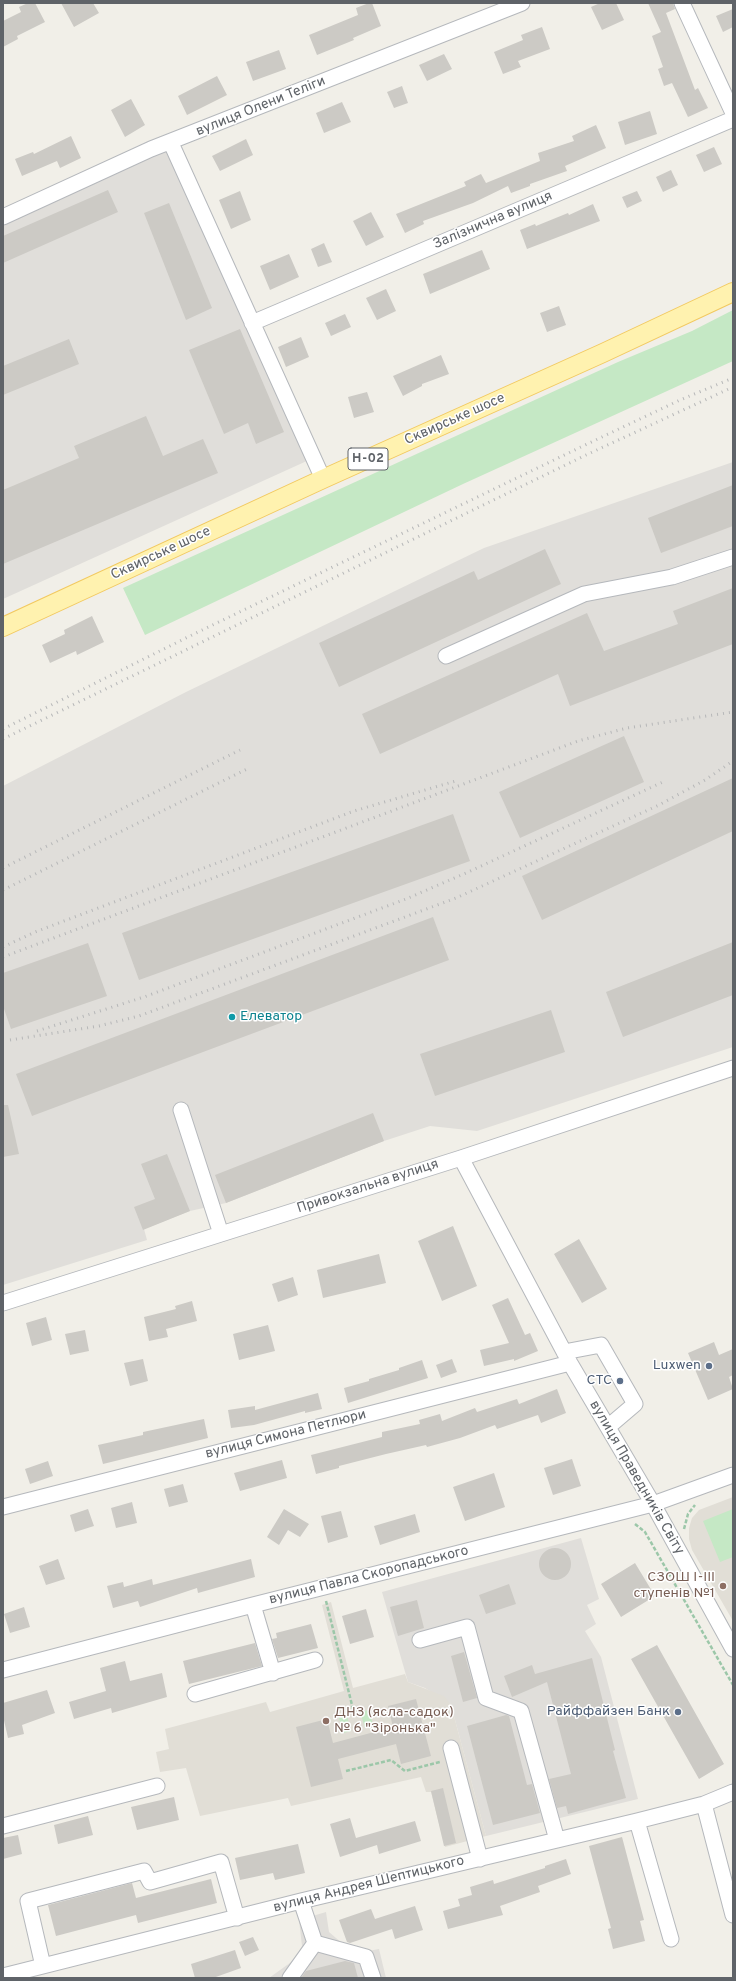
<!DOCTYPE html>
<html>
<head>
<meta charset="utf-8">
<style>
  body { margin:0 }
  #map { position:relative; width:736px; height:1981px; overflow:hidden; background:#f1efe8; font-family:Overpass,sans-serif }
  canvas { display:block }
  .frame { position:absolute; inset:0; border:4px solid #5f6368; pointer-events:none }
</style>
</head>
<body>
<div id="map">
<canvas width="736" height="1981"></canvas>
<div class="frame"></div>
</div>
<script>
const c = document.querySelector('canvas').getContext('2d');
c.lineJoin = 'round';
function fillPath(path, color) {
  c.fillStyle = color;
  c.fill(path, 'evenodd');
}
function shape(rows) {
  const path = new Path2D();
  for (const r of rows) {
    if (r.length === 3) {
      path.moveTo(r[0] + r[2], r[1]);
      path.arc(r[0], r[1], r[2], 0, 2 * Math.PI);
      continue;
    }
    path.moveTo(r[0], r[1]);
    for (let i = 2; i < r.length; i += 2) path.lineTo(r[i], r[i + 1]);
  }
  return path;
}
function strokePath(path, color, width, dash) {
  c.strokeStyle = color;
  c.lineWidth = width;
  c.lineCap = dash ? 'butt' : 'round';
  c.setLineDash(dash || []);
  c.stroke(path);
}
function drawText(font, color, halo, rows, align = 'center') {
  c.font = font + ' Overpass,sans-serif';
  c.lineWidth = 3;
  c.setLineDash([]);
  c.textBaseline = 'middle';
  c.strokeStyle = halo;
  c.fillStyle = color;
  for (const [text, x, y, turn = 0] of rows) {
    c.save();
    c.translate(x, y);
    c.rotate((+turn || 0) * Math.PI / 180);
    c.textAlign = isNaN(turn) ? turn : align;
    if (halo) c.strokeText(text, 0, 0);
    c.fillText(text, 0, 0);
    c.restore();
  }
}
const industrial = shape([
  [173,146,309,460,3,599,3,224],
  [733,462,733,1047,477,1131,430,1126,384,1141,226,1203,190,1211,144,1229,147,1240,3,1285,3,786,186,692,484,548],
  [581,1538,599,1599,587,1605,596,1624,585,1631,601,1657,638,1799,486,1836,451,1705,425,1688,408,1682,382,1592],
  [326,1912,329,1932,343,1944,368,1951,379,1949,386,1978,269,1978,294,1960,302,1946,299,1920]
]);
const education = shape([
  [733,1497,733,1621,692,1550,689,1539,689,1528,692,1518,699,1510],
  [331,1602,353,1688,405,1674,408,1682,444,1696,451,1705,486,1836,445,1847,431,1792,426,1792,421,1777,291,1806,288,1798,200,1816,186,1768,160,1772,156,1752,169,1749,165,1729,266,1702,270,1712,344,1691,322,1605]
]);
const green = shape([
  [733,310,733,361,463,484,145,635,123,588,618,362,692,331],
  [733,1509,733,1557,720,1562,703,1521],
  [369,1710,373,1725,365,1728,360,1712],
  [347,1716,351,1731,343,1733,339,1718]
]);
const building = shape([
  [28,3,35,3,45,22,17,36,18,39,3,47,3,21,21,12,19,7],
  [61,3,93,3,99,13,74,27],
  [369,3,372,3,381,26,353,38,354,40,317,55,309,35,358,15,356,8],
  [600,3,616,3,624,20,602,30,591,7],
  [648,3,673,3,675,9,666,13,695,90,698,88,708,108,688,117,672,83,664,86,658,69,663,67,652,36,661,32],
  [733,9,733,27,723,32,716,16],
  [542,27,550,49,518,61,521,67,503,74,494,52,523,40,521,35],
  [279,50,286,69,253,81,246,62],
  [444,54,452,69,427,81,419,65],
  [217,76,227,95,187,115,178,96],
  [402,86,408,103,394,108,387,92],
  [131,99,145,125,125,137,111,110],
  [342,102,351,122,324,133,316,113],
  [650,111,657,134,625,145,618,122],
  [596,125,606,148,565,166,567,171,530,184,530,186,511,193,508,186,473,203,423,221,424,224,405,233,396,214,466,186,464,182,481,174,486,183,540,161,538,153,574,141,572,136],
  [71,136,81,158,60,168,57,161,22,176,15,159,33,152,34,154],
  [246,139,253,155,220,171,212,156],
  [714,147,722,164,704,172,696,155],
  [671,170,678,185,663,192,656,177],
  [108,190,118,212,3,263,3,236],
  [240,191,251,220,231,229,219,200],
  [637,191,642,201,627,208,622,197],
  [169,203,212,308,186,320,144,213],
  [593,204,600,221,527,249,520,230,535,224,536,226,568,213,569,215],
  [371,212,384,237,366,246,353,221],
  [324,243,332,262,318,267,311,249],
  [482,250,490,269,430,294,423,274],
  [289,254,299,277,270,290,260,266],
  [386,289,396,311,377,320,366,298],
  [559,306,566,325,547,332,540,313],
  [345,314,351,327,331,336,325,323],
  [240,329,284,432,256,444,248,423,224,434,189,350],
  [301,337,309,357,286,367,278,347],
  [69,339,79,364,3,395,3,366],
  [441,355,449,374,422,384,422,386,403,396,393,376],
  [367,392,374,412,354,418,348,397],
  [146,416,163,456,203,439,218,473,3,564,3,490,79,458,74,446],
  [733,485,733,526,661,553,648,518],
  [545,549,561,584,339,687,319,643,474,571,478,580],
  [733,588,733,644,570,706,558,674,380,754,362,714,587,613,604,651,678,624,673,611],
  [92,616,104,642,77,655,76,651,50,663,42,645,65,634,64,630],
  [624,736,644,782,520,838,499,792],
  [733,778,733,831,542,920,522,876],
  [453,814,470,861,139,980,122,933],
  [433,917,449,960,32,1116,16,1074],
  [733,942,733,995,623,1037,606,992],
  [88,943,107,996,11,1029,3,1006,3,973],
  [551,1010,565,1052,435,1096,420,1054],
  [3,1105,8,1105,19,1154,3,1157],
  [373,1113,384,1141,226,1203,215,1175],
  [167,1154,190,1211,143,1230,134,1207,155,1199,141,1164],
  [453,1226,477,1286,442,1301,418,1241],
  [579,1239,607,1289,582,1303,554,1254],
  [379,1254,386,1283,323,1298,317,1270],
  [293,1277,298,1295,278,1302,272,1284],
  [508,1298,525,1335,530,1333,538,1351,514,1361,514,1359,484,1366,480,1350,509,1343,492,1305],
  [192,1301,197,1321,166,1329,168,1337,149,1341,144,1317,176,1309,175,1306],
  [46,1317,52,1340,32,1346,26,1323],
  [268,1325,275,1351,239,1360,233,1334],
  [85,1330,89,1351,70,1355,65,1334],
  [714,1342,719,1355,733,1349,733,1375,729,1377,733,1389,708,1400,688,1353],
  [143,1359,148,1381,130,1386,124,1363],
  [452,1359,457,1372,441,1378,436,1365],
  [422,1360,428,1378,348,1403,344,1388,369,1381,369,1379,399,1370,399,1368],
  [557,1389,566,1413,541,1423,538,1415,497,1429,495,1425,460,1438,427,1447,426,1445,386,1454,339,1466,339,1468,316,1474,311,1455,382,1437,382,1432,420,1424,419,1420,440,1414,442,1421,475,1408,477,1412,517,1399,519,1404],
  [318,1393,322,1409,305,1413,305,1411,254,1425,231,1428,228,1410,255,1406,255,1410],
  [204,1419,208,1438,103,1464,98,1445,143,1435,143,1432],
  [572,1459,581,1486,553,1495,544,1468],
  [282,1460,287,1478,240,1491,234,1473],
  [48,1461,53,1476,30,1484,25,1469],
  [494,1473,505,1507,465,1521,453,1487],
  [183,1484,188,1502,169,1507,164,1489],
  [132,1502,137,1523,116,1528,111,1508],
  [88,1509,94,1526,75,1532,70,1515],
  [284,1509,309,1524,300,1537,288,1530,279,1545,267,1537],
  [341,1511,348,1537,328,1543,321,1516],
  [415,1514,420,1532,380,1545,374,1526],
  [555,1564,16],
  [58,1559,65,1579,46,1585,39,1566],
  [251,1559,255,1577,198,1593,197,1588,140,1607,138,1601,113,1608,107,1586,123,1582,124,1587,152,1579,153,1585],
  [635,1563,655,1596,621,1617,601,1584],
  [509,1584,516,1604,486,1614,479,1595],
  [417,1600,424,1628,398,1636,390,1607],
  [24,1607,30,1627,10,1633,4,1614],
  [366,1609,374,1637,350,1644,342,1616],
  [311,1624,318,1648,278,1658,272,1639,277,1638,276,1633],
  [255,1643,262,1666,189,1684,183,1661],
  [657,1645,724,1764,699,1779,631,1659],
  [464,1652,477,1698,463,1702,451,1656],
  [592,1658,615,1750,613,1751,626,1798,568,1814,566,1806,557,1808,549,1779,571,1774,547,1682,512,1697,504,1676,532,1665,535,1674],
  [125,1661,130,1681,162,1673,167,1697,112,1713,111,1708,74,1719,69,1702,106,1691,100,1668],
  [47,1690,55,1713,22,1725,24,1734,8,1738,3,1716,3,1703],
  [416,1699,431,1756,401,1764,396,1744,338,1759,343,1779,311,1787,296,1727,327,1719,333,1743,393,1727,388,1706],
  [506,1715,509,1716,527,1785,532,1784,540,1813,493,1825,467,1726],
  [443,1788,456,1843,444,1846,431,1791],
  [174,1797,179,1820,137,1830,131,1807],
  [88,1816,93,1835,58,1844,54,1825],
  [350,1818,356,1838,415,1821,421,1841,379,1854,377,1845,340,1857,330,1824],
  [18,1835,22,1854,3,1859,3,1838],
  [622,1837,644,1920,640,1921,645,1941,613,1949,608,1929,611,1928,589,1846],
  [298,1844,305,1873,275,1880,273,1873,240,1880,235,1858],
  [566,1859,571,1874,538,1886,540,1892,500,1906,503,1915,448,1929,443,1911,460,1906,458,1899,472,1895,470,1887,493,1880,494,1884,545,1868,545,1866],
  [211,1879,217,1903,138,1923,136,1915,56,1936,48,1905,132,1883,136,1898],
  [415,1906,423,1930,395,1939,392,1929,350,1943,347,1942,339,1920,371,1909,375,1919],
  [253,1937,259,1950,245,1956,239,1942],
  [235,1950,241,1968,213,1978,195,1978,191,1964],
  [345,1961,354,1963,358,1978,301,1978,306,1971]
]);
const path = shape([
  [635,1524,645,1532,733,1685],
  [684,1529,688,1514,695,1505],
  [326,1601,355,1717],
  [346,1771,391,1760,405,1771,440,1762]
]);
const minor = shape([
  [682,3,733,113],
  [171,143,323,479],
  [3,217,151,149,522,3],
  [252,323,733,119],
  [446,656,584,594,672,577,733,557],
  [181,1110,221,1234],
  [461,1158,570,1363,653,1504,733,1649],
  [3,1303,461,1158,733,1068],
  [564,1352,601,1345,635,1404,608,1427],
  [3,1507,570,1363],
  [253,1605,273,1673],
  [420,1640,467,1627,486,1698,521,1711,557,1840],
  [3,1670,253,1605,653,1504,733,1475],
  [195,1694,315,1660],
  [451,1748,480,1859],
  [704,1804,733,1915],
  [637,1821,671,1939],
  [3,1826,157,1786],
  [301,1901,315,1943,366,1957,373,1978],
  [43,1966,28,1901,144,1871,150,1882,221,1862,237,1918],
  [3,1976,301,1901,637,1821,704,1804,733,1792],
  [290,1978,315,1943]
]);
const major = shape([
  [3,627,323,479,603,353,733,292]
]);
const rail = shape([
  [3,729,194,634,583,446,680,400,733,378],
  [3,739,586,455,733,387],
  [3,868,240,750],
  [3,890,249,768],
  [3,947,35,932,354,811,459,780],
  [3,957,578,741,627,728,733,712],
  [37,1031,144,997,406,899,466,873,665,781],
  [10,1040,99,1026,139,1016,456,898,659,805,705,780,733,761]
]);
const markers = [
  [232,1017,4,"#0f9aa8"],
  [709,1366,4,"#5c6f8a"],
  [620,1381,4,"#5c6f8a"],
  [723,1586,4,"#8d6e63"],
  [678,1712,4,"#5c6f8a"],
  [326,1721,4,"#8d6e63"]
];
const shields = [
  [368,459,40]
];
const shieldNames = [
  ["Н-02",368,459]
];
const streetNames = [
  ["вулиця Олени Теліги",261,107,-22],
  ["Залізнична вулиця",493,221,-23],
  ["Сквирське шосе",455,420,-24],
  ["Сквирське шосе",161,554,-25],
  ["Привокзальна вулиця",368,1187,-18],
  ["вулиця Симона Петлюри",286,1435,-14],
  ["вулиця Праведників Світу",636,1478,60],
  ["вулиця Павла Скоропадського",369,1576,-14],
  ["вулиця Андрея Шептицького",369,1885,-14]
];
const cultureNames = [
  ["Елеватор",240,1017]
];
const serviceNames = [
  ["Luxwen",701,1366],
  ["СТС",612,1381],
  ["Райффайзен Банк",670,1712]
];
const educationNames = [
  ["СЗОШ І-ІІІ",715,1578],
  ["ступенів №1",715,1594],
  ["ДНЗ (ясла-садок)",334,1713,"left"],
  ["№ 6 \"Зіронька\"",334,1729,"left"]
];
fillPath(industrial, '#e0deda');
fillPath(education, '#e1ded6');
fillPath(green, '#c5e8c5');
fillPath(building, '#cccac5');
strokePath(minor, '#b5b8bc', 17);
strokePath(major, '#f2c960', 20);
strokePath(path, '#9cc7a9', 2.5, [4, 2]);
strokePath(minor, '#fff', 15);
strokePath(major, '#fff2af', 18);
strokePath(rail, '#b6b7b8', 3, [1, 5]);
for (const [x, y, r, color] of markers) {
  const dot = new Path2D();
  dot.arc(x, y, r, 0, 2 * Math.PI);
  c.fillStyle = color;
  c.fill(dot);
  strokePath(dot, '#fff', 1.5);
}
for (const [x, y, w] of shields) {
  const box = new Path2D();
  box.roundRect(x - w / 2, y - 11, w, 22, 3);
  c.fillStyle = '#fff';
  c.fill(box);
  strokePath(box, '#5f6368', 1);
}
drawText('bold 13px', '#5f6368', null, shieldNames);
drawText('14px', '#5f6368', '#fff', streetNames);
drawText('14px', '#0d838f', '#fff', cultureNames, 'left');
drawText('14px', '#4e5e75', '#fff', serviceNames, 'right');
drawText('14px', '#785e54', '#fff', educationNames, 'right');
</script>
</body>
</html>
